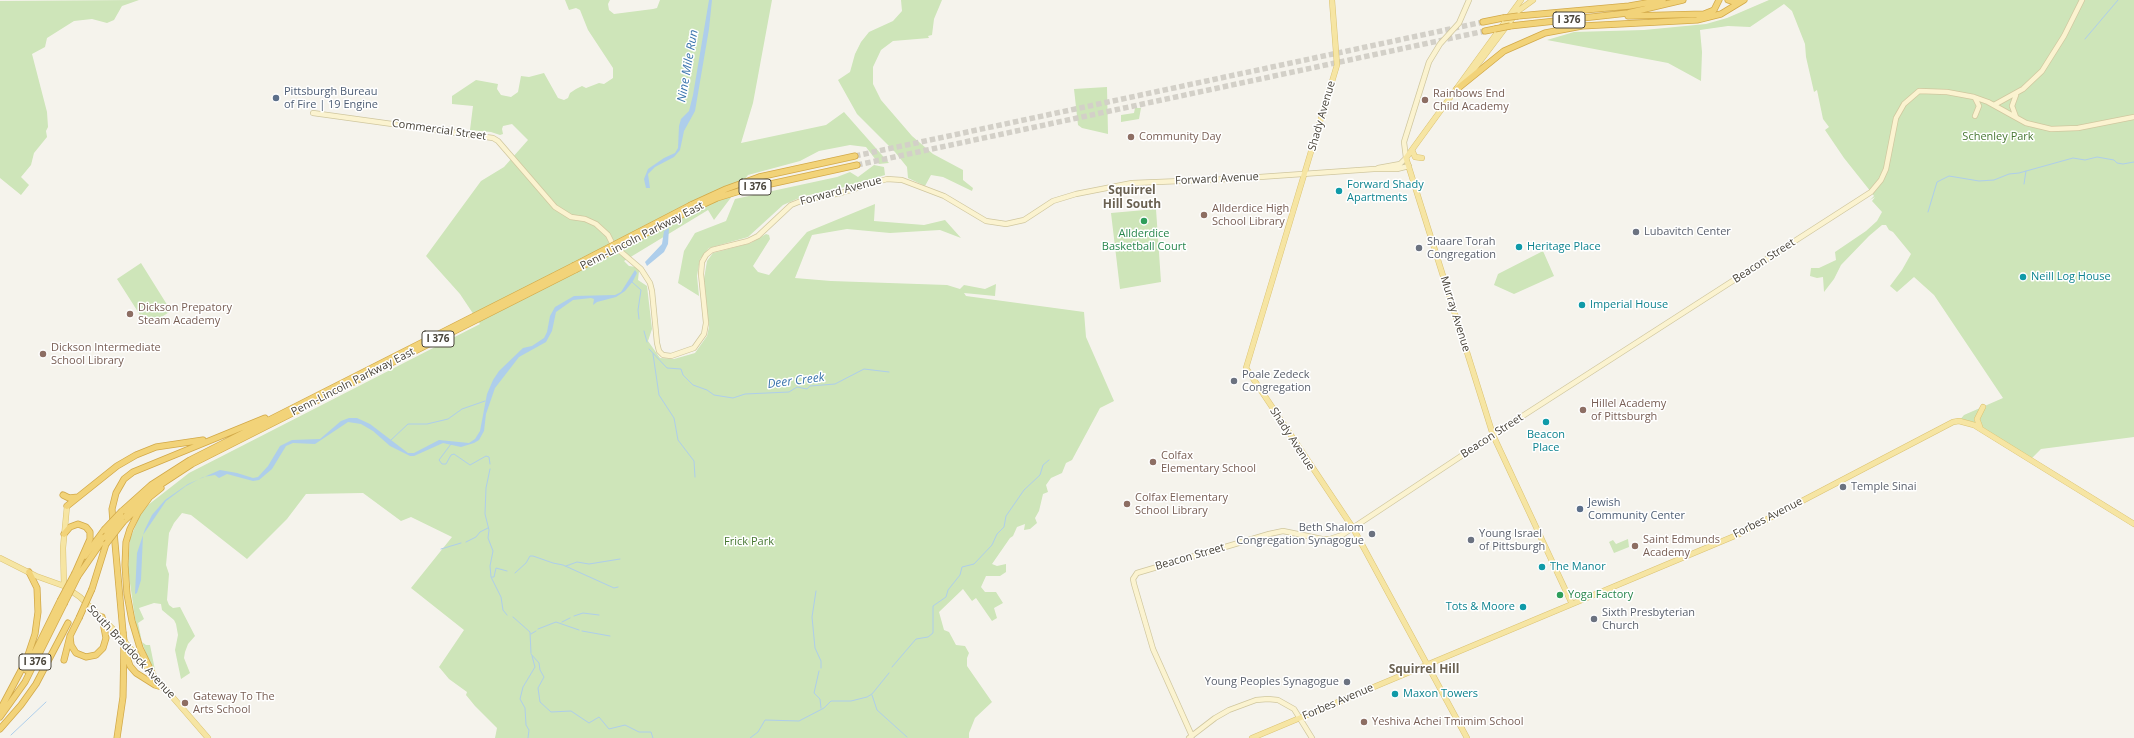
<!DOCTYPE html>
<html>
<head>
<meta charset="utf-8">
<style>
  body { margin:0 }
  canvas { display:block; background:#f5f3ec }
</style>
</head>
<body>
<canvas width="2134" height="738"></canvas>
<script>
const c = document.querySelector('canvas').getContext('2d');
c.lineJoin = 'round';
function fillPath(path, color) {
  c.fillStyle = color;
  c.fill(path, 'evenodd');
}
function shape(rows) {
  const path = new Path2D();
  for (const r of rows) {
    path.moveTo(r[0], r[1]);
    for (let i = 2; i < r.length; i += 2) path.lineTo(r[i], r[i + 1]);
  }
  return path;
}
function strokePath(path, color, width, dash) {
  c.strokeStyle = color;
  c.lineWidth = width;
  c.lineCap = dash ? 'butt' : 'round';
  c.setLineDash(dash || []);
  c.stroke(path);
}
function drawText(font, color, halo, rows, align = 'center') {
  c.font = font + ' "Open Sans",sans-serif';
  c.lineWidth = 3;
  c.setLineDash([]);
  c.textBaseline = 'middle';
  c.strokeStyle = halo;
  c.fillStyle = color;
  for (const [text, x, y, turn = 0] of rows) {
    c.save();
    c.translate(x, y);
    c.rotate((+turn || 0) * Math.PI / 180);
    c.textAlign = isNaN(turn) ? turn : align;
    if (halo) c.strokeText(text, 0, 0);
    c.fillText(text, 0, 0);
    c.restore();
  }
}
const green = shape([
  [139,0,122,6,114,20,107,23,92,19,74,21,47,38,45,47,32,54,47,112,48,127,46,131,47,137,34,153,31,165,21,177,29,185,21,195,0,178,0,1],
  [565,0,610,0,608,4,609,10,614,14,653,9,657,8,660,0,772,0,753,103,741,143,826,125,844,112,889,163,879,164,866,147,850,145,819,151,800,161,748,175,714,220,708,210,624,261,629,266,636,267,639,271,638,280,647,286,652,329,648,341,660,358,674,359,695,353,707,336,709,327,703,285,707,261,713,253,751,243,766,234,769,235,770,239,753,266,758,272,769,275,807,232,875,204,874,221,924,225,945,220,961,238,940,230,890,233,847,229,812,235,795,278,831,281,947,285,960,289,964,285,985,289,996,284,995,296,964,293,966,296,1084,312,1086,337,1114,401,1100,408,1072,460,1066,463,1062,473,1051,478,1046,485,1048,492,1043,494,1039,511,1035,518,1037,523,1030,529,1024,530,1025,524,1017,527,1013,536,1010,538,992,564,997,566,1006,564,1006,572,1000,576,986,576,981,587,985,592,996,592,1003,603,994,608,997,618,992,621,976,598,972,601,963,589,939,612,944,630,949,632,956,645,965,646,969,653,967,658,967,666,992,702,975,718,969,733,969,738,495,738,497,728,475,706,466,695,467,692,449,679,439,667,464,630,411,588,452,537,411,517,401,521,363,493,306,494,287,519,247,559,191,515,182,513,174,523,169,533,166,565,169,574,167,600,169,605,173,608,180,607,195,636,188,644,185,652,184,658,190,673,181,679,175,650,178,635,176,624,174,620,162,610,161,604,154,603,139,608,144,619,138,623,142,642,146,645,150,645,155,670,148,659,136,625,128,569,130,539,140,515,148,505,189,473,480,324,460,294,426,256,481,181,504,167,528,140,512,124,503,126,502,129,503,134,500,135,491,132,470,130,473,106,452,104,452,96,476,80,498,84,497,89,501,95,511,97,518,92,521,76,529,77,544,73,558,98,564,100,568,98,570,93,576,89,582,86,586,88,599,83,604,84,613,78,613,68,588,30,580,10,576,8,569,10],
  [901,0,942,0,934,19,932,35,928,36,929,38,893,41,881,50,873,67,873,84,881,100,912,136,933,154,963,170,963,180,973,188,972,191,943,177,931,175,925,186,908,178,907,167,895,152,857,114,838,80,850,72,855,54,861,42,869,32,893,21,902,11],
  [1769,0,2134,0,2134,437,2041,449,2031,459,1974,425,1959,421,1964,415,2003,398,1934,295,1914,277,1897,292,1890,286,1902,270,1911,254,1893,232,1889,230,1886,225,1882,225,1869,236,1841,265,1834,279,1824,292,1823,277,1817,278,1810,276,1811,268,1819,268,1836,260,1835,252,1866,231,1877,221,1882,212,1872,201,1875,197,1870,200,1874,196,1871,192,1844,158,1825,130,1829,127,1823,119,1817,90,1814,92,1806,57,1805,44,1792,11,1784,4,1750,27,1728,26,1700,30,1702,52,1701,81,1668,63,1547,40,1574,32,1644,30,1706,24,1727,18],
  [1107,87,1108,134,1082,128,1078,125,1074,89],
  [1135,108,1141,108,1139,119,1121,122,1121,115,1134,113],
  [874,165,884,167,885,175,834,190,804,196,783,205,748,237,709,248,700,259,697,276,699,296,678,283,684,251,695,233,726,221,735,199,837,177,850,172,858,177],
  [1156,209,1161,282,1120,289,1111,213],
  [1543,251,1554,276,1514,294,1494,285,1498,274],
  [141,263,171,311,147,326,117,279],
  [1628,539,1629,547,1614,553,1609,542,1613,540,1616,544]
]);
const water = shape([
  [709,0,712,0,709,29,695,111,684,131,680,150,674,157,655,167,648,174,650,188,646,188,644,179,648,169,664,158,675,153,678,148,679,126,681,119,689,111,693,95],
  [669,228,668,244,664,252,647,266,645,262,662,244,664,231],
  [635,270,637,273,633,281,625,291,616,297,597,302,593,305,594,299,591,298,573,300,556,312,552,331,546,342,519,357,495,388,486,414,484,431,479,440,474,443,461,447,443,443,414,456,410,456,390,446,373,431,361,424,348,422,315,444,293,443,286,446,272,469,259,480,253,481,227,474,219,478,215,475,203,477,186,486,166,501,143,535,141,580,137,593,135,594,137,553,145,529,152,515,165,500,188,484,220,470,237,473,253,478,258,477,268,466,280,446,292,440,320,439,341,421,349,418,357,418,370,424,408,453,414,453,439,440,469,443,475,439,480,431,487,394,493,380,499,371,523,348,532,346,544,338,547,332,550,316,555,307,574,296,615,295,621,292]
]);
const stream = shape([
  [2085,39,2118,0],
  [2024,184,2026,171],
  [1928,212,1937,182,1949,176,1979,181,1994,180,2009,174,2019,173,2073,158,2085,160,2097,157,2114,160,2117,163,2123,164,2134,162],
  [632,282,641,290,638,310,639,319],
  [644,331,647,342],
  [649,349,667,368,681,369,683,375,693,385,707,390,714,395,733,398,745,394,789,392,797,387,807,389,810,386,835,384,864,369,889,372],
  [653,354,659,395,674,418,678,440,694,461,695,477],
  [391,440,408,424,427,424,448,419,462,409,485,401],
  [451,444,439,460,442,464,446,464,451,455,454,454,470,465,486,456,489,457,490,464],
  [490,469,486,488,485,514,489,530,488,538,493,551,490,566,491,577,501,597,503,610,507,615],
  [466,542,476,537,480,532,488,528],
  [441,549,461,543],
  [566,566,577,562,589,564,620,559],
  [515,573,526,563,530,556,533,556,553,563,563,565,614,588,618,587],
  [492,577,494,577,496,568,507,571],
  [816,591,812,617,815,648,821,661,821,668],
  [574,616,583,613,599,615],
  [513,617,530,632,531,653],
  [562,622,570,618],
  [538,629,556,622,579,630],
  [582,631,610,636],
  [531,634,536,631],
  [531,654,539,663,540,670,544,677,538,688,540,702,551,712,571,711,589,723,599,717,609,729,625,725,639,732,651,732,653,738],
  [892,667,916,639,928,637,933,633,933,606,946,597,948,590,960,575,962,567,974,564,992,545,997,534,1004,527,1006,516,1024,490,1040,475,1043,465,1049,460],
  [819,671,814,693,820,699,821,708],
  [872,695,877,710,907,737],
  [11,735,46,702],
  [528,738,529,730,526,725,525,708,520,699,523,687,535,667,532,656],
  [750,738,758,732,765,720,799,721,824,708,831,701,851,701,867,697,872,694,889,673]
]);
const motorwayTunnel = shape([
  [855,156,1483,22],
  [857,165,1485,31]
]);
const secondary = shape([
  [2016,95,2012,106,2016,117],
  [1975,98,1979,106,1975,116],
  [1994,105,2023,89,2042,71,2064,36,2082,0],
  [313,113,493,138,498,141,555,207,571,217,585,219,596,224,608,235,613,245,641,269,650,283,652,291,657,343,659,351,663,355,671,356,694,348,704,334,706,323,701,274,702,262,706,255,712,250,748,241,758,236,791,205,801,201,841,193,887,179,902,180,944,196,986,221,1006,224,1024,220,1053,201,1076,194,1132,183,1231,179,1374,169,1397,169,1409,166],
  [1378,168,1400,164,1406,158,1404,142,1429,62,1440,44,1459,23,1469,0],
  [1192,736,1153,649,1134,584,1133,579,1137,573,1269,534,1283,531,1322,539,1330,539,1342,535,1493,435,1871,192,1881,180,1886,169,1896,118,1904,104,1919,91,1947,92,1974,97,1988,102,2026,123,2051,129,2078,128,2134,117],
  [1189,738,1215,718,1229,710,1256,700,1268,699,1278,700,1294,709,1312,738]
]);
const primary = shape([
  [1332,0,1337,65,1246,368,1353,528,1467,738],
  [1521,0,1406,158,1493,435,1572,604],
  [1469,76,1518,11,1533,0],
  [1412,150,1415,157,1422,158],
  [1980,427,1977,419,1983,407],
  [0,558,36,576,64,586,80,597,118,634,208,738],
  [64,586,63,548,67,506],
  [1252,738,1737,535,1953,422,1959,421,1974,425,2134,524]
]);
const motorway = shape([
  [1728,0,1734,2,1741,1],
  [1518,16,1629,6,1663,0],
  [1628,16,1704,14,1714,10,1719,0],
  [1483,22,1503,18],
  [1510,26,1628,13,1683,0],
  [1485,31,1495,29],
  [1457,89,1504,51,1545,33,1582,26,1697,20,1721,14,1744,0],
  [691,205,726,189,759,177,855,156],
  [693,209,717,198,743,190,857,165],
  [63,495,69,498,78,497],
  [149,498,138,513,130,529,126,542,125,565,127,594,132,621,140,648,152,673],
  [146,500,161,488],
  [67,506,117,466,136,455,156,447,203,440],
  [122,511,151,485,190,460,573,266],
  [122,517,154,489,192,464,575,270],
  [123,522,140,506],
  [113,523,112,509,116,493,124,479,133,472,265,418],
  [114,532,123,632],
  [64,534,70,527,78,524,86,527,90,532,90,539,75,573],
  [85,556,104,530],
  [78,576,105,537],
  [92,589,106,544],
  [70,636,71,645,76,653,86,657,96,655,103,648,106,638,102,617],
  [125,651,130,666,136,673,155,685,165,688],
  [64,660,70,636,79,618],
  [26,670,60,601],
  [0,710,26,661,35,634,38,612,37,588,29,572],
  [0,717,25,682,64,604],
  [0,729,21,705,36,684,68,623],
  [117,738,123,697,124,641]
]);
const motorwayBridge = shape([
  [1503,18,1518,16],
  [1495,29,1510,26],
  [573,266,691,205],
  [575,270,693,209],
  [104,530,122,511],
  [105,537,122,517],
  [106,544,123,522],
  [60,601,75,573],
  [64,604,78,576],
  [79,618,92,589],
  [123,632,124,641]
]);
const markers = [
  [276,98,4,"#5c6f8a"],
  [1425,100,4,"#8d6e63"],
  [1131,137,4,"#8d6e63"],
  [1339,191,4,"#0f9aa8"],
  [1204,215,4,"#8d6e63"],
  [1144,221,4,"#2e9e5b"],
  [1636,232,4,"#6b7280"],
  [1519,247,4,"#0f9aa8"],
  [1419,248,4,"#6b7280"],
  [2023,277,4,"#0f9aa8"],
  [1582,305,4,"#0f9aa8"],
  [130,314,4,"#8d6e63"],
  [43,354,4,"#8d6e63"],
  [1234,381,4,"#6b7280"],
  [1583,410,4,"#8d6e63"],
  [1546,422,4,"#0f9aa8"],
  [1153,462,4,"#8d6e63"],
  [1843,487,4,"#6b7280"],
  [1127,504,4,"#8d6e63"],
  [1580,509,4,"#5c6f8a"],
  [1372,534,4,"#6b7280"],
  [1471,540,4,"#6b7280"],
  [1635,546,4,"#8d6e63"],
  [1542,567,4,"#0f9aa8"],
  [1560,595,4,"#2e9e5b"],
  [1523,607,4,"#0f9aa8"],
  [1594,619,4,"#6b7280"],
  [1347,682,4,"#6b7280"],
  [1395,694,4,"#0f9aa8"],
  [185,703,4,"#8d6e63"],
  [1364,722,4,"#8d6e63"]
];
const shields = [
  [1569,20,32],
  [755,187,32],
  [438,339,32],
  [35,662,32]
];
const shieldNames = [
  ["I 376",1569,20],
  ["I 376",755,187],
  ["I 376",438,339],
  ["I 376",35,662]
];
const serviceNames = [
  ["Pittsburgh Bureau",284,92],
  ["of Fire | 19 Engine",284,105],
  ["Jewish",1588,503],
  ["Community Center",1588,516]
];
const educationNames = [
  ["Rainbows End",1433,94],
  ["Child Academy",1433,107],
  ["Community Day",1139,137],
  ["Allderdice High",1212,209],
  ["School Library",1212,222],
  ["Dickson Prepatory",138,308],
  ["Steam Academy",138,321],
  ["Dickson Intermediate",51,348],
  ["School Library",51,361],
  ["Hillel Academy",1591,404],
  ["of Pittsburgh",1591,417],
  ["Colfax",1161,456],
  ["Elementary School",1161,469],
  ["Colfax Elementary",1135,498],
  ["School Library",1135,511],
  ["Saint Edmunds",1643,540],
  ["Academy",1643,553],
  ["Gateway To The",193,697],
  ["Arts School",193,710],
  ["Yeshiva Achei Tmimim School",1372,722]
];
const streetNames = [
  ["Shady Avenue",1322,116,-74],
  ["Commercial Street",439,130,8],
  ["Forward Avenue",1217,179,-3],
  ["Forward Avenue",841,191,-15],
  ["Penn-Lincoln Parkway East",642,236,-27],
  ["Beacon Street",1764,261,-33],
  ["Murray Avenue",1455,314,73],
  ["Penn-Lincoln Parkway East",353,382,-27],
  ["Beacon Street",1492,436,-33],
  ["Shady Avenue",1292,439,57],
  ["Forbes Avenue",1768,518,-27],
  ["Beacon Street",1190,557,-16],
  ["South Braddock Avenue",131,652,47],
  ["Forbes Avenue",1338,702,-23]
];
const parkNames = [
  ["Schenley Park",1998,137],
  ["Frick Park",749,542]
];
const cultureNames = [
  ["Forward Shady",1347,185],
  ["Apartments",1347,198],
  ["Heritage Place",1527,247],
  ["Neill Log House",2031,277],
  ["Imperial House",1590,305],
  ["Beacon",1546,435,"center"],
  ["Place",1546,448,"center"],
  ["The Manor",1550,567],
  ["Tots & Moore",1515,607,"right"],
  ["Maxon Towers",1403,694]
];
const worshipNames = [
  ["Lubavitch Center",1644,232],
  ["Shaare Torah",1427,242],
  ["Congregation",1427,255],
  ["Poale Zedeck",1242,375],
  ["Congregation",1242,388],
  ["Temple Sinai",1851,487],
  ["Beth Shalom",1364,528,"right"],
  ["Congregation Synagogue",1364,541,"right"],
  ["Young Israel",1479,534],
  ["of Pittsburgh",1479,547],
  ["Sixth Presbyterian",1602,613],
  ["Church",1602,626],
  ["Young Peoples Synagogue",1339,682,"right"]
];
const leisureNames = [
  ["Allderdice",1144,234],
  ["Basketball Court",1144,247],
  ["Yoga Factory",1568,595,"left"]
];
const waterNames = [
  ["Nine Mile Run",688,66,-80],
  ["Deer Creek",796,381,-7]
];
const neighbourhoodNames = [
  ["Squirrel",1132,191],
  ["Hill South",1132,205],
  ["Squirrel Hill",1424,670]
];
fillPath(green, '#cee5b9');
fillPath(water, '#aeceeb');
strokePath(stream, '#aeceeb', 1);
strokePath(motorwayTunnel, '#d3d0c8', 5.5, [5.5, 3]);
strokePath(secondary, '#d0c79f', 6);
strokePath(primary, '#dbc374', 6);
strokePath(motorway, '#d2a949', 7);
strokePath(secondary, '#fbf3d0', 4.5);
strokePath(primary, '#f6e5a3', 5);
strokePath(motorway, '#f2d379', 5.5);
strokePath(motorwayBridge, '#d2a949', 7, []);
strokePath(motorwayBridge, '#f2d379', 5.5);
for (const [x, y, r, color] of markers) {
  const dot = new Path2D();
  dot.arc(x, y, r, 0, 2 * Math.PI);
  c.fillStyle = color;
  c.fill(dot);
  strokePath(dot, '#fff', 1.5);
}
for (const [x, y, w] of shields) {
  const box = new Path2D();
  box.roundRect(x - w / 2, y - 8, w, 16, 3);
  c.fillStyle = '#fff';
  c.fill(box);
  strokePath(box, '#49443a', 1);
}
drawText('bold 10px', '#49443a', null, shieldNames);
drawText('11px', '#4e5e75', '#fff', serviceNames, 'left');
drawText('11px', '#785e54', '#fff', educationNames, 'left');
drawText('11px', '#49443a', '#fff', streetNames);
drawText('11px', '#467731', '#fff', parkNames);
drawText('11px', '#0d838f', '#fff', cultureNames, 'left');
drawText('11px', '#5b616d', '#fff', worshipNames, 'left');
drawText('11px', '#27864d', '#fff', leisureNames);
drawText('italic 12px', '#3b75ad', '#fff', waterNames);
drawText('bold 12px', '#6b6252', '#fff', neighbourhoodNames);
</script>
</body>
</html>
